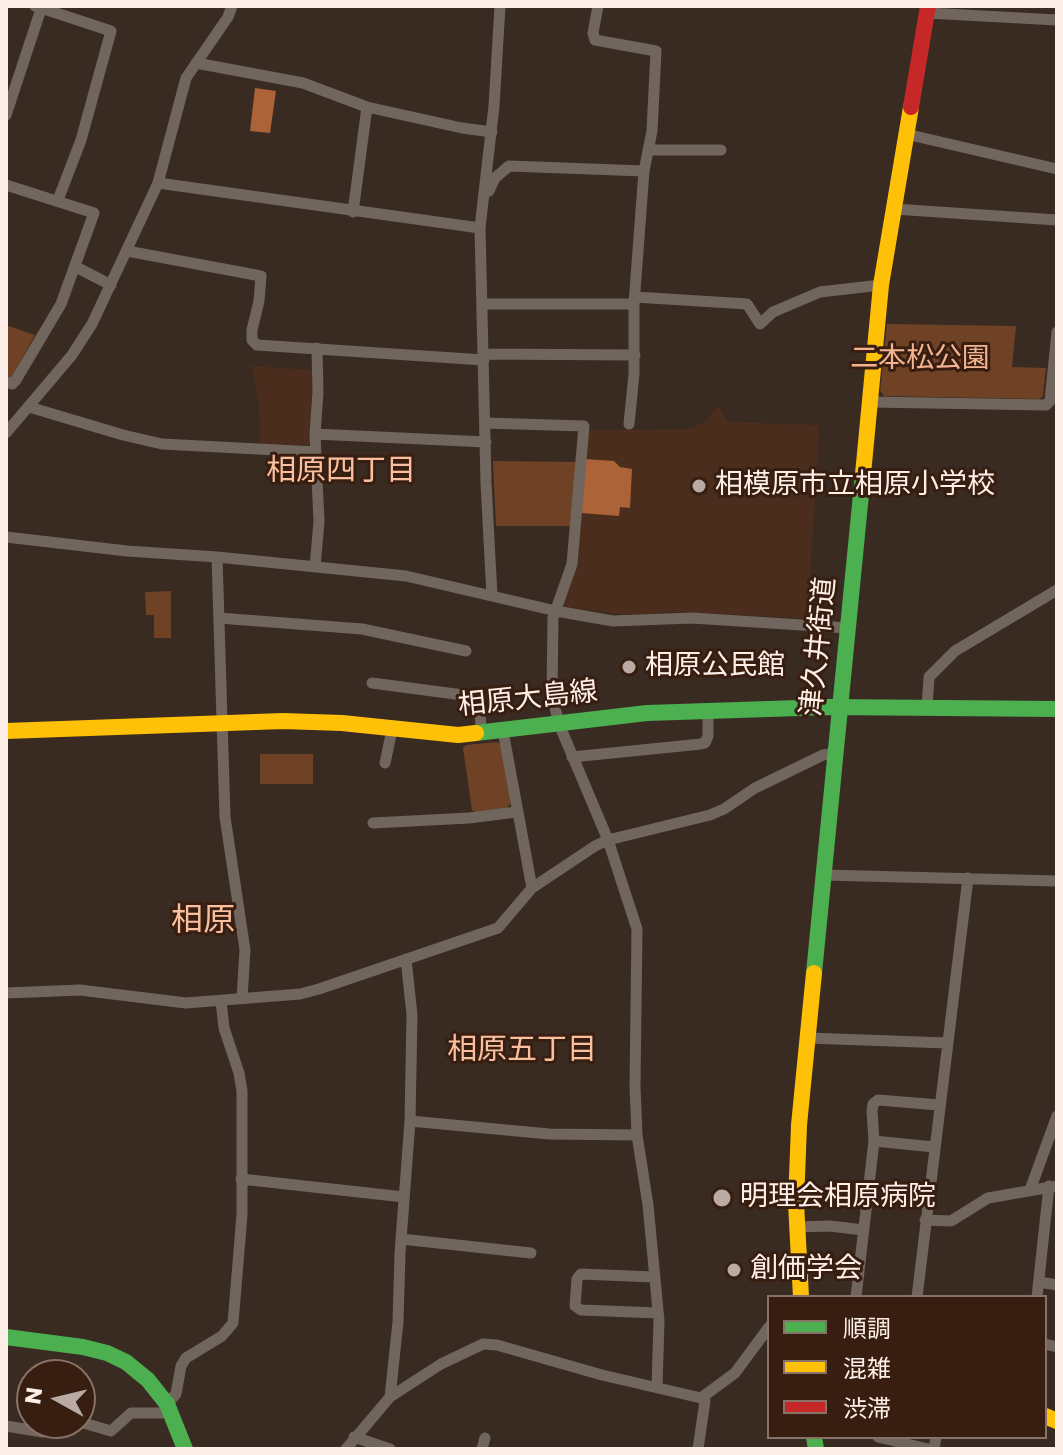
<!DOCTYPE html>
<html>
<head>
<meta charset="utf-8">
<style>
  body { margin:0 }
  #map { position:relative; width:1063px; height:1455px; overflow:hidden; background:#392b22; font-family:Poppins,"Noto Sans JP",sans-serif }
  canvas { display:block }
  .frame { position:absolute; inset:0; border:8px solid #fef0e9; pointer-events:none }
  .legend { position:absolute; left:767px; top:1295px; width:280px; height:144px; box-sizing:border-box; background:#371e10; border:2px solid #877267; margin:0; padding:10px 14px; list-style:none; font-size:24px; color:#fef0e9 }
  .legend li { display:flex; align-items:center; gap:16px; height:40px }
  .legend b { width:40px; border:2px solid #877267 }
  .north { position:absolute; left:16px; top:1359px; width:80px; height:80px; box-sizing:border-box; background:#371e10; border:2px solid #877267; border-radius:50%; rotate:278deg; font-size:22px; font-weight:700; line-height:32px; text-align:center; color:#fef0e9 }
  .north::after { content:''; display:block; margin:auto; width:28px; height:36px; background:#b9aba3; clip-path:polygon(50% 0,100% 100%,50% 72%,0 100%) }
</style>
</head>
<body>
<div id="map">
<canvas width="1063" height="1455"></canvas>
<div class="frame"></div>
<ul class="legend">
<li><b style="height:10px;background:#4caf50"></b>順調</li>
<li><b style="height:10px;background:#ffc107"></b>混雑</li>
<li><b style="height:10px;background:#c62828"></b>渋滞</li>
</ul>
<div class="north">N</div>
</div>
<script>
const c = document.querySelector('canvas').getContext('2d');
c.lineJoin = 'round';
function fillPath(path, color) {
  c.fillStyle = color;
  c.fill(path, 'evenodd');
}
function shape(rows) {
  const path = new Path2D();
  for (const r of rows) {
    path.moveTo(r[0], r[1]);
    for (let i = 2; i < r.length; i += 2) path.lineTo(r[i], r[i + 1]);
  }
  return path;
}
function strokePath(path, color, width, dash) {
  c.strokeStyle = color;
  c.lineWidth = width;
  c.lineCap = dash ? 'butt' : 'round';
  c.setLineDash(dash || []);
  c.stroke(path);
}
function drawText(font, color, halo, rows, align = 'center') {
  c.font = font + ' Poppins,"Noto Sans JP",sans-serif';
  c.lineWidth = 6;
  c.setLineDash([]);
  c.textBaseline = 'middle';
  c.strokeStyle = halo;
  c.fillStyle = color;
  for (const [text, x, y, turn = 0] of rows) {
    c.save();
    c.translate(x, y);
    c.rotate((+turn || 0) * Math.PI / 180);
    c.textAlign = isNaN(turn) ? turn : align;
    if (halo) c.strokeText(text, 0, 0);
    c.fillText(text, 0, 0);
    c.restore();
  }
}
const built = shape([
  [252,366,313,370,315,403,312,447,260,446,259,405],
  [718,406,728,422,819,425,808,616,805,618,674,612,627,615,566,607,563,604,587,433,591,430,687,429,704,423]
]);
const green = shape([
  [887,324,1016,326,1012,367,1046,368,1043,396,1039,399,884,396,880,391],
  [6,325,35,335,10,380,6,379],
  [493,461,576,462,571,526,496,526],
  [171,591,171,638,154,638,154,615,146,615,145,592],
  [497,742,502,745,511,803,507,808,476,812,472,810,463,748,466,745],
  [260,754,313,754,313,784,260,784]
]);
const water = shape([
  [255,88,276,91,270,133,250,131],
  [585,459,614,461,620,467,632,469,630,508,620,507,619,516,581,513]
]);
const street = shape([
  [35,6,111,31,81,140,58,200],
  [598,6,593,33,595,40,656,51,652,131,644,171,634,304,634,374,629,424],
  [927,13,1057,20],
  [196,63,303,83,367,107,462,128,492,132],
  [6,115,41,9],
  [906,134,1057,169],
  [649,150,721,150],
  [158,183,480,228],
  [6,185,94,213,61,304,16,380,12,384,6,382],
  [489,191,495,178,509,166,644,171],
  [894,209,1057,220],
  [353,212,367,107],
  [127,251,261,276,259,301,252,330,252,340,257,345,484,360],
  [76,267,111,285],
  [635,297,747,304,760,324,773,312,820,292,881,285],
  [483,304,634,304],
  [484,354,635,355],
  [871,402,1046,405,1050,401,1057,332],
  [29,407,123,435,162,444,315,452],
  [485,423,584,426,572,564,553,618,552,695,559,724,608,840,637,929,635,1086,637,1135,648,1205,659,1321,657,1387],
  [6,433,72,355,92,324,158,183,186,78,228,17,232,6],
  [315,434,486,442],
  [6,537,127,551,217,557,406,576,556,611,613,621,692,618,848,628],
  [217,557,225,817,245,950,242,998],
  [315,567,319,522,315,434,318,392,317,348],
  [492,596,486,483,480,228,494,106,500,6],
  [219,618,362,629,466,651],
  [372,683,478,697,482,734],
  [927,707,929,677,955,651,1057,590],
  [503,731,532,888],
  [572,757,701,744,705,743,708,736,708,711],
  [385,763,392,730],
  [373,823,469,818,516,812],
  [824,875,1057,881],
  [6,993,80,990,186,1003,300,994,319,989,498,928,532,888,595,846,608,840,710,815,724,809,755,788,823,755,836,753],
  [808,1038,947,1043],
  [410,1121,549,1134,637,1135],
  [874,1141,872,1111,873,1104,878,1100,939,1105],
  [241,1179,404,1197],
  [1030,1190,1057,1116],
  [925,1220,951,1221,988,1198,1057,1186],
  [797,1227,830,1226,863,1230],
  [401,1239,531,1253],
  [654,1277,581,1274,577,1279,575,1306,581,1310,658,1313],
  [1039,1282,1057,1285],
  [856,1297,874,1141,934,1147],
  [917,1297,968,878],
  [1037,1297,1049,1186],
  [1045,1344,1057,1347],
  [390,1397,398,1322,400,1253,410,1121,412,1015,406,959],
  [701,1398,735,1373,769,1327],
  [167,1404,176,1394,181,1366,186,1358,222,1336,233,1323,242,1215,242,1091,239,1073,224,1028,221,1001],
  [80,1422,111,1431,131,1413,172,1413],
  [6,1426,43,1432,60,1428,67,1423],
  [354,1437,390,1449],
  [878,1437,928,1449],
  [346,1449,390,1397,441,1364,483,1344,497,1345,602,1375,701,1398,705,1401,698,1449],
  [482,1449,485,1438],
  [934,1449,936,1437]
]);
const fast = shape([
  [476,733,647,713,829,707,1057,709],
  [814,973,863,474],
  [6,1337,83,1347,107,1353,126,1362,148,1380,167,1404,185,1449],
  [814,1437,816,1449]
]);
const slow = shape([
  [863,474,881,285,911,107],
  [6,731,283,721,342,723,458,735,476,733],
  [801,1297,796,1203,799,1125,814,973],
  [1045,1416,1057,1421]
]);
const jam = shape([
  [911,107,928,6]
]);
const markers = [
  [699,486,8,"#b9aba3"],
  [629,667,8,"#b9aba3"],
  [722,1198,10,"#b9aba3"],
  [734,1270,8,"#b9aba3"]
];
const parkNames = [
  ["二本松公園",920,360]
];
const poiNames = [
  ["相模原市立相原小学校",715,486],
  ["相原公民館",645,667],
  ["明理会相原病院",740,1198],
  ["創価学会",750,1270]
];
const streetNames = [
  ["津久井街道",820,647,-84],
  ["相原大島線",528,700,-6]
];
const neighbourhoodNames = [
  ["相原四丁目",341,472],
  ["相原五丁目",522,1051]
];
const quarterNames = [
  ["相原",203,922]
];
fillPath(built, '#4a2d1c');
fillPath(green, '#6f4125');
fillPath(water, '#ab6337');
strokePath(street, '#71665e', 11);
strokePath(fast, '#4caf50', 16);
strokePath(slow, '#ffc107', 16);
strokePath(jam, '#c62828', 16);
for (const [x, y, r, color] of markers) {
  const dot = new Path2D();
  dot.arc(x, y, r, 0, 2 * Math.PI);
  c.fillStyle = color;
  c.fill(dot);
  strokePath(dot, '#371e10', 3);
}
drawText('28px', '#f4b491', '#371e10', parkNames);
drawText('28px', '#fef0e9', '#371e10', poiNames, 'left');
drawText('28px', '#fef0e9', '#371e10', streetNames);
drawText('30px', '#f9bf9f', '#371e10', neighbourhoodNames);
drawText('32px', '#f9bf9f', '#371e10', quarterNames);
</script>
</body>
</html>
